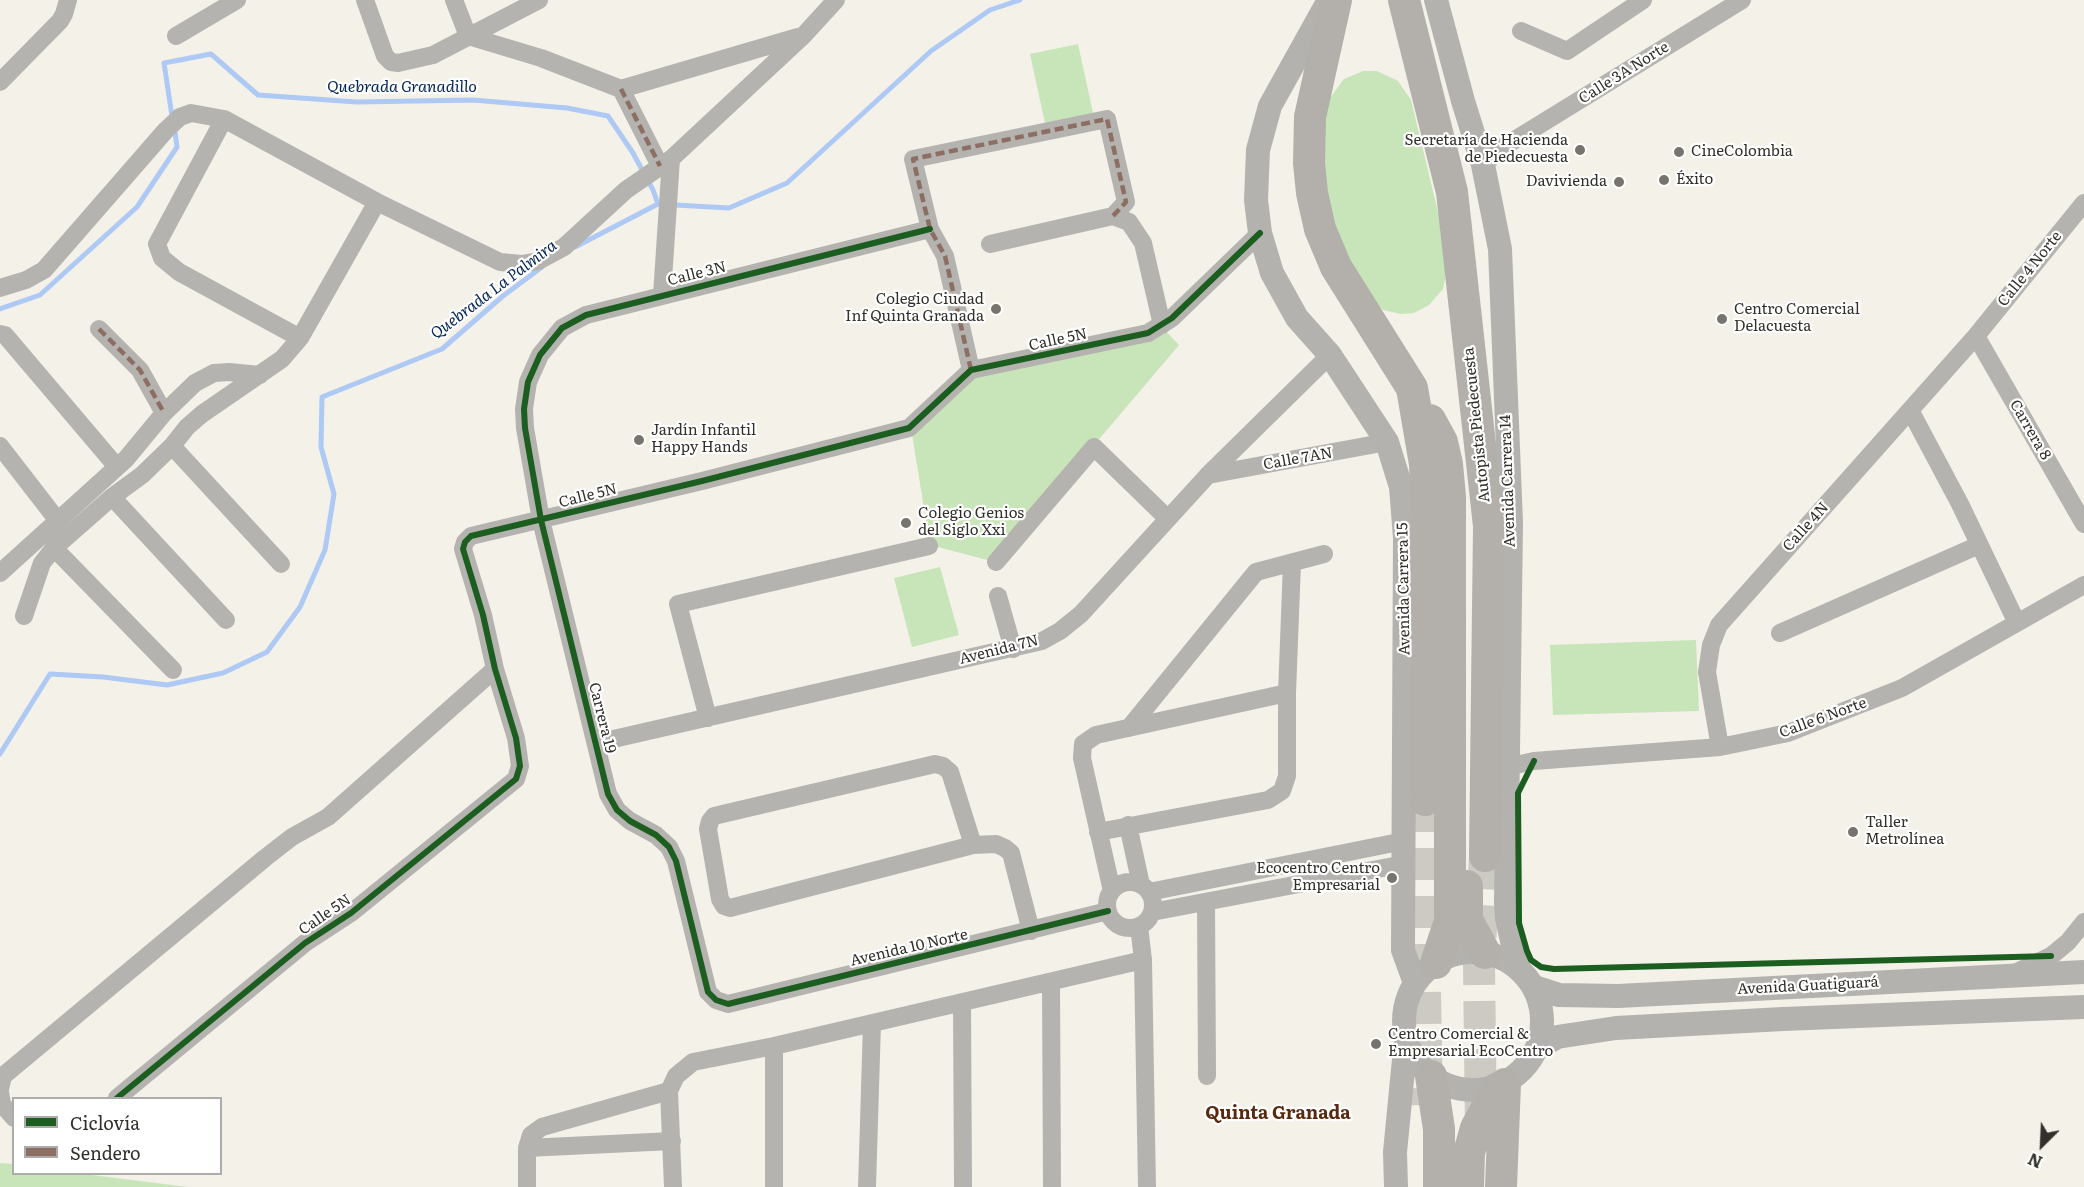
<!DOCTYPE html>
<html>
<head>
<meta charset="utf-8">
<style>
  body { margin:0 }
  #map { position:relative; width:2084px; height:1187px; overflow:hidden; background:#f4f1e9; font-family:Literata,serif }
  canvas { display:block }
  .legend { position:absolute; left:12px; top:1097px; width:210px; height:78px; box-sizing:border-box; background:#fff; border:2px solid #adacaa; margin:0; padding:8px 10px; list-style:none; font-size:18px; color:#32302a }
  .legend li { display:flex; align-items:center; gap:12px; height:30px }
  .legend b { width:30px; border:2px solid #adacaa }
  .north { position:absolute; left:2012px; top:1115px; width:60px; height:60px; -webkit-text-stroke:4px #fff; paint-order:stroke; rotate:204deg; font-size:16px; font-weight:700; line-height:24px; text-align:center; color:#32302a }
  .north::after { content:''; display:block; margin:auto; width:21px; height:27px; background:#32302a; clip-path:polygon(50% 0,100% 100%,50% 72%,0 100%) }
</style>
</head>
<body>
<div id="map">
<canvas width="2084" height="1187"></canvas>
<ul class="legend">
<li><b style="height:8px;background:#1b5e20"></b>Ciclovía</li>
<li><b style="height:8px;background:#8d6e63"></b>Sendero</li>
</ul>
<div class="north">N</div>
</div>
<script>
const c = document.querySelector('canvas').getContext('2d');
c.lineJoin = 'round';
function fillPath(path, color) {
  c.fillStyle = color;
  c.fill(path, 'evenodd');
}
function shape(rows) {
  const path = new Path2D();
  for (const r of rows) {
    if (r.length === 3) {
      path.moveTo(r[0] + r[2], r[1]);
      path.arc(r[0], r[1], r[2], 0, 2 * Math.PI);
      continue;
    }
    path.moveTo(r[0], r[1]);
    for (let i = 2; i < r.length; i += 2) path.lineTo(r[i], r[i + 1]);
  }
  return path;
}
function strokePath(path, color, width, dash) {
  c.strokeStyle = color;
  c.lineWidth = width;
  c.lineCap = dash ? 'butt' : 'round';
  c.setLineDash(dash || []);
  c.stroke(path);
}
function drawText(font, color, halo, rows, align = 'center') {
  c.font = font + ' Literata,serif';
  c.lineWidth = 4.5;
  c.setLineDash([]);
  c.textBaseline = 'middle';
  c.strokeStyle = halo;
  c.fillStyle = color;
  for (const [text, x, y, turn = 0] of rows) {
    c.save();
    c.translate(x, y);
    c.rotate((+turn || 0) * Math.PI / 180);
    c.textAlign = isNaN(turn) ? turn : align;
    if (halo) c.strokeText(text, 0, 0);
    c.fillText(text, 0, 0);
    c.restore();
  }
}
const green = shape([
  [1078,44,1093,113,1045,123,1030,54],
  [1363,71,1377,71,1398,81,1411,100,1444,237,1447,270,1443,289,1429,305,1414,313,1401,314,1383,310,1364,293,1335,231,1319,148,1327,102,1344,79],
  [1162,327,1179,345,995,562,930,545,911,428,972,372],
  [940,567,959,635,912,647,894,578],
  [1696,640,1699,711,1553,715,1550,645],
  [0,1163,13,1164,14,1174,84,1174,188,1187,0,1187]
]);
const stream = shape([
  [172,116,164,63,211,54,258,95,357,102,473,100,567,108,608,116,633,153,653,190,658,204],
  [575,247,658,204,729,208,787,183,931,51,990,10,1020,0],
  [0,309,40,295,137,207,177,147,175,132],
  [0,754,50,674,103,677,167,685,223,673,267,652,300,607,325,550,334,494,321,447,322,397,442,349,503,296,542,267]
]);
const highwayTunnel = shape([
  [1425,800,1424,937,1427,1105],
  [1481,1129,1479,964,1485,856]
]);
const street = shape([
  [365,0,385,56,391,62,398,63,433,55,539,0],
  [454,0,468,36],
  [1521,31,1567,51,1643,0],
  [176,36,237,0],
  [468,36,541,58,621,89,798,37],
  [0,82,60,21,64,14,68,0],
  [621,89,660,166],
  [224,119,157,244,162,258,179,272,300,338],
  [1483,165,1505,146,1742,0],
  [930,229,586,315,562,328,540,355,528,382,524,409,525,428,541,520,608,794,617,810,630,821,656,835,669,847,676,861,708,992,716,1000,728,1004,1108,911],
  [990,244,1113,216,1129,222,1143,243,1162,325],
  [0,288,26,280,44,270,166,130,180,117,191,113,224,119,377,202,500,262,522,264,538,261,564,247,626,190,671,159],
  [662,295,671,159,803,36,836,0],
  [99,329,140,370,164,413],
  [0,334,5,335,117,467],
  [1976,336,2084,524],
  [971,370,945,256,930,229,913,159,1107,119,1126,202,1113,216],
  [1910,410,1960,504,2017,623],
  [0,446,58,521],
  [172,446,281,564],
  [1208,475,1387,442],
  [112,497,226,620],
  [54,548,173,670],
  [996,562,1094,447,1167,518],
  [0,573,126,459,164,413,195,383,214,373,229,372,260,375],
  [998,596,1013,649],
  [24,616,42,563,54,548,112,497,142,475,172,446,187,427,202,414,282,359,300,338,377,202],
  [1780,633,1979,545],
  [708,718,678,604,929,546],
  [1129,728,1256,572,1324,554],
  [596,743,1042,641,1060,631,1081,614,1208,475,1330,355],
  [1720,747,1707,672,1711,645,1719,625,1976,336,2084,203],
  [1507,767,1534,761,1720,747,1788,733,1902,688,2084,585],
  [1128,825,1141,885],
  [1098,832,1268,800,1282,791,1287,776,1287,693,1292,563],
  [973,845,950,772,943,766,935,764,714,816,710,821,708,829,720,899,724,906,730,908,973,845,996,844,1005,848,1011,853,1031,931],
  [1130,905,23],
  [1112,891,1082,758,1083,744,1096,735,1287,693],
  [1149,892,1404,841],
  [1206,902,1207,1076],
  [1152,912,1404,864],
  [1139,926,1143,960,1147,1187],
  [2017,972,2051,956,2068,942,2084,922],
  [1051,982,1052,1187],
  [962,1002,963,1187],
  [0,1089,3,1076,265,858,292,837,328,817,495,669],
  [669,1091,673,1187],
  [0,1092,2,1104,14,1118],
  [117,1098,305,943,351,913,516,779,520,766,516,738,495,669,483,615,463,549,465,542,471,536,702,481,909,428,971,370,1148,333,1172,318,1260,233],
  [527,1148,672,1141],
  [527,1187,527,1148,531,1135,542,1127,669,1091,676,1076,693,1062,774,1046,1143,960],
  [774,1187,774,1046],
  [867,1187,872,1023]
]);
const secondary = shape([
  [1329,0,1270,106,1258,150,1256,200,1260,233,1272,273,1297,318,1330,355,1387,442,1401,487,1405,538,1403,950,1415,983],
  [1436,0,1463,101,1483,165,1500,249,1511,523,1506,902,1507,918,1518,969],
  [1473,1021,69],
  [1534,987,1559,995,1618,996,2084,972],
  [1538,1048,1557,1037,1616,1028,1783,1019,2084,1007],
  [1396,1187,1395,1152,1406,1039]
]);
const highway = shape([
  [1336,0,1310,117,1309,163,1312,193,1320,229,1336,267,1412,388,1425,464,1428,534,1425,800],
  [1404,0,1452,192,1489,526,1485,856],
  [1430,420,1442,442,1447,464,1450,497,1450,921,1436,963],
  [1467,886,1467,920,1485,953],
  [1431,1076,1439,1129,1439,1187],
  [1468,1187,1469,1153,1476,1128,1498,1088],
  [1501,1187,1505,1084]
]);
const quiet = shape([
  [621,89,660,166],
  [99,329,140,370,164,413],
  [971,370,945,256,930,229,913,159,1107,119,1126,202,1113,216]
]);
const cycleway = shape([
  [930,229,586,315,562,328,540,355,528,382,524,409,525,428,541,520,608,794,617,810,630,821,656,835,669,847,676,861,708,992,716,1000,728,1004,1108,911],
  [1534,761,1518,793,1519,923,1527,951,1531,960,1541,967,1554,969,2051,956],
  [117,1098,305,943,351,913,516,779,520,766,516,738,495,669,483,615,463,549,465,542,471,536,702,481,909,428,971,370,1148,333,1172,318,1260,233]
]);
const markers = [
  [1580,150,6,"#76746d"],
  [1679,152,6,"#76746d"],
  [1664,180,6,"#76746d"],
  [1619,182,6,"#76746d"],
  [996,309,6,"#76746d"],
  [1722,319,6,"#76746d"],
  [639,440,6,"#76746d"],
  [906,523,6,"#76746d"],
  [1853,832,6,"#76746d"],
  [1392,878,6,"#76746d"],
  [1376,1044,6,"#76746d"]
];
const streetNames = [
  ["Calle 3A Norte",1624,73,-32],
  ["Calle 4 Norte",2030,269,-51],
  ["Calle 3N",697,274,-14],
  ["Calle 5N",1058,340,-12],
  ["Autopista Piedecuesta",1477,425,-96],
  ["Carrera 8",2030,430,60],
  ["Calle 7AN",1298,459,-10],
  ["Avenida Carrera 14",1508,481,-92],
  ["Calle 5N",588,496,-14],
  ["Calle 4N",1806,527,-48],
  ["Avenida Carrera 15",1404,589,-91],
  ["Avenida 7N",999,650,-14],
  ["Carrera 19",602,718,76],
  ["Calle 6 Norte",1823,718,-20],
  ["Calle 5N",325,915,-34],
  ["Avenida 10 Norte",909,948,-13],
  ["Avenida Guatiguará",1808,986,-3]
];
const poiNames = [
  ["Secretaría de Hacienda",1568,141,"right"],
  ["de Piedecuesta",1568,158,"right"],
  ["CineColombia",1691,152],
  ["Éxito",1676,180],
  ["Davivienda",1607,182,"right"],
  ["Colegio Ciudad",984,300,"right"],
  ["Inf Quinta Granada",984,317,"right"],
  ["Centro Comercial",1734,310],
  ["Delacuesta",1734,327],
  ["Jardín Infantil",651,431],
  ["Happy Hands",651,448],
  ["Colegio Genios",918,514],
  ["del Siglo Xxi",918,531],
  ["Taller",1865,823],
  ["Metrolínea",1865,840],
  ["Ecocentro Centro",1380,869,"right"],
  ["Empresarial",1380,886,"right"],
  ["Centro Comercial &",1388,1035],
  ["Empresarial EcoCentro",1388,1052]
];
const waterNames = [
  ["Quebrada Granadillo",402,87],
  ["Quebrada La Palmira",494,290,-37]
];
const quarterNames = [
  ["Quinta Granada",1278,1114]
];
fillPath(green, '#c8e4b9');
strokePath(stream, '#adc9f4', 5);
strokePath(highwayTunnel, '#cdcac3', 32, [32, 16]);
strokePath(street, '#b5b3af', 18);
strokePath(secondary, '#b4b2ae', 24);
strokePath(highway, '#b3b0ab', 32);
strokePath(quiet, '#8d6e63', 4.5, [9, 4.5]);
strokePath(cycleway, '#1b5e20', 6);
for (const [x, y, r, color] of markers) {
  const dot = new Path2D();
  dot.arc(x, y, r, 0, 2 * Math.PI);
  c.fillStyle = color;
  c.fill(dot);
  strokePath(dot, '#fff', 2);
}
drawText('15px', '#32302a', '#fff', streetNames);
drawText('15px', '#32302a', '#fff', poiNames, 'left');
drawText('italic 16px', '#062758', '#fff', waterNames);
drawText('bold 18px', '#59290f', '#fff', quarterNames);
</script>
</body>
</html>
